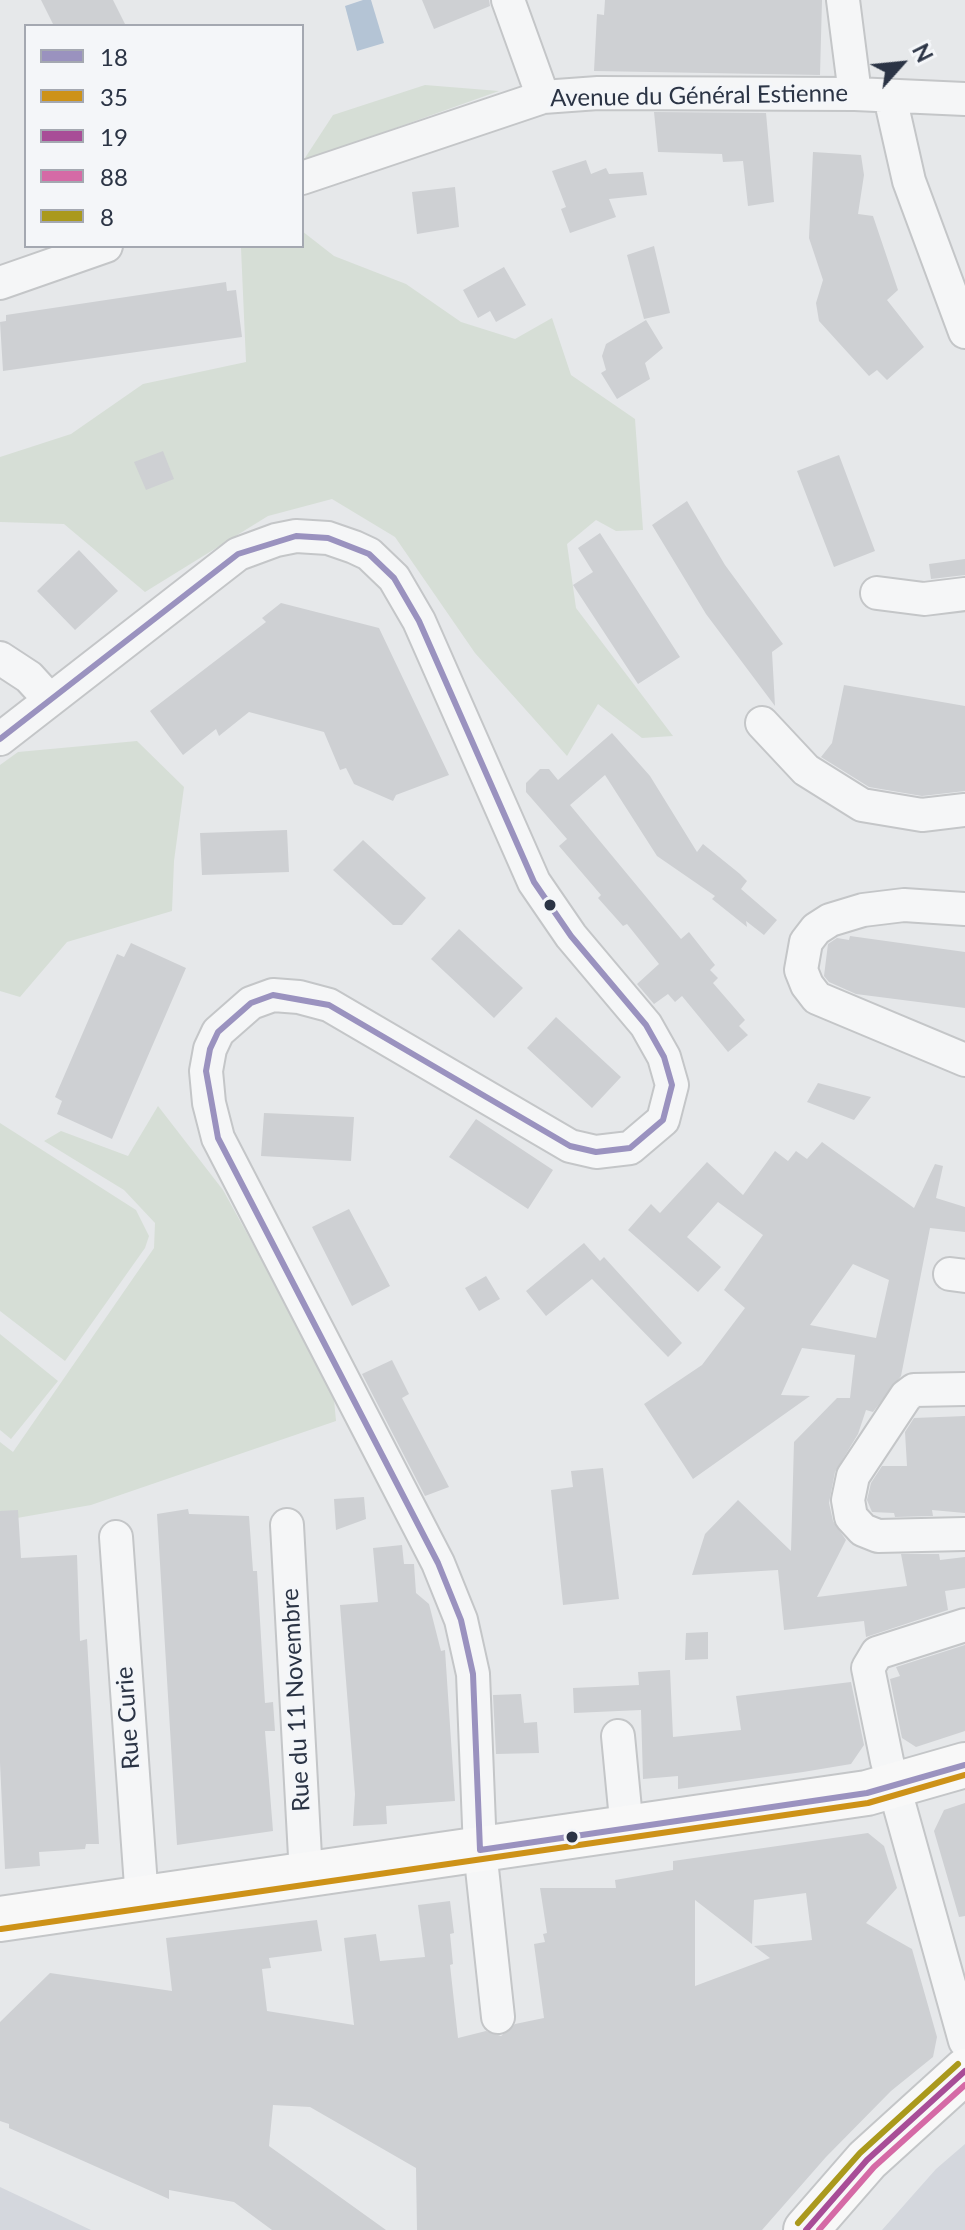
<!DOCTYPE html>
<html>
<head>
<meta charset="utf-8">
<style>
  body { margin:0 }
  #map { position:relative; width:965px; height:2230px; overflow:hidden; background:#e6e8ea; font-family:Lato,sans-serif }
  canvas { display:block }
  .legend { position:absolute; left:24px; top:24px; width:280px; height:224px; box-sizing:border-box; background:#f4f6f9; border:2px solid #a4a8b1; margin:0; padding:10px 14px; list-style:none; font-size:24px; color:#2b3445 }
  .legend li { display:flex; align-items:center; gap:16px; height:40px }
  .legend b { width:40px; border:2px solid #a4a8b1 }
  .north { position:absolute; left:861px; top:24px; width:80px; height:80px; -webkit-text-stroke:6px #f4f6f9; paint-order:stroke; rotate:63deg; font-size:22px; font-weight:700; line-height:32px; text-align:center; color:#2b3445 }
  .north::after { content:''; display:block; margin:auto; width:28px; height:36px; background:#2b3445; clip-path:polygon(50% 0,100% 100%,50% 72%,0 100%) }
</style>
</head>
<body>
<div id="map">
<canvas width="965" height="2230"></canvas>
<ul class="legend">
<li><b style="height:10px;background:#9a92bf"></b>18</li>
<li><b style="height:10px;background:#cd9218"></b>35</li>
<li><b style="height:10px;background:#a84d97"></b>19</li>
<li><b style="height:10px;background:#d56aa6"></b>88</li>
<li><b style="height:10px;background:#aa991c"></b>8</li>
</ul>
<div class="north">N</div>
</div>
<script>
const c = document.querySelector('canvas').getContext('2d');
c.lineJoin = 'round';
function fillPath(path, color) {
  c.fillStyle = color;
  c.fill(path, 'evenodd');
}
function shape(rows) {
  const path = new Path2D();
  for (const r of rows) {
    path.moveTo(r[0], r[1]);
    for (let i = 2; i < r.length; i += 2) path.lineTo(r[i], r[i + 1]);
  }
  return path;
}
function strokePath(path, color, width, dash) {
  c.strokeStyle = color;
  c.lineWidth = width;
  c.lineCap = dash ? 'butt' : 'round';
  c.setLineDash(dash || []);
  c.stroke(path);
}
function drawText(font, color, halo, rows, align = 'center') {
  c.font = font + ' Lato,sans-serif';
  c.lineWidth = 6;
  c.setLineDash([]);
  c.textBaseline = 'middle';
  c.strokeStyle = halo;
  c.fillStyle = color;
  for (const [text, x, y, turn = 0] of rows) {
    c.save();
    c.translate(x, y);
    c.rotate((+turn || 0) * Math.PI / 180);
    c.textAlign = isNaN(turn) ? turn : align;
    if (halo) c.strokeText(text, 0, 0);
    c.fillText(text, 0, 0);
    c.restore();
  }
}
const built = shape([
  [965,2144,965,2230,882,2230,936,2169],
  [0,2187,91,2230,0,2230]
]);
const green = shape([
  [425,85,499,91,303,161,333,115],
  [302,231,334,256,406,284,461,322,515,339,552,318,571,375,635,419,643,530,616,531,596,520,567,544,576,608,673,736,642,738,598,704,567,756,475,653,395,537,332,499,268,516,145,592,64,524,0,522,0,457,71,434,143,384,246,362,241,248,237,246,302,246],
  [137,741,184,787,174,861,172,911,67,942,20,997,0,991,0,765,18,752],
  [158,1106,223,1190,333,1389,336,1421,91,1505,0,1521,0,1442,13,1452,154,1248,155,1223,124,1190,44,1141,61,1131,128,1156],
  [0,1123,136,1210,149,1236,145,1248,65,1361,0,1311],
  [0,1334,58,1381,11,1439,0,1430]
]);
const water = shape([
  [363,0,371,0,384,43,357,51,345,6]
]);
const building = shape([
  [41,0,113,0,126,26,54,26],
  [422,0,489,0,490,6,434,29],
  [605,0,822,0,820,75,594,71,597,14,604,15],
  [654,112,766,113,774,202,748,206,743,161,723,162,722,154,658,152],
  [813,152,861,155,864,175,858,214,873,216,898,290,887,300,924,347,887,380,877,370,869,376,819,321,816,303,823,280,809,238],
  [586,160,591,174,606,168,609,174,643,172,647,195,609,199,616,217,570,233,561,209,566,207,552,171],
  [455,187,459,227,417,234,412,192],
  [654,246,670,313,644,319,627,255],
  [504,267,526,305,496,322,490,311,478,318,463,290],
  [226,282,227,291,236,290,242,337,3,371,0,322,6,321,6,315],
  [646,320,663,348,645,363,650,379,617,399,601,373,606,370,602,356,606,344],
  [163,451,174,479,146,490,134,462],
  [839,455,875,551,834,567,797,471],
  [687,501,725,565,783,644,772,652,775,706,706,614,652,525],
  [600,533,680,657,638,684,573,585,593,572,578,548],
  [79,550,118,591,75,630,37,591],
  [965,559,965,575,931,579,929,564],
  [281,603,379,628,449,775,396,795,393,801,354,784,346,768,340,770,324,732,249,712,219,736,216,729,183,755,150,711,266,622,262,618],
  [844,685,965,706,965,791,922,796,869,787,821,757,832,743],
  [612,733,650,776,697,852,703,844,740,874,747,881,741,889,777,920,764,935,746,921,747,927,712,899,715,896,657,856,605,775,570,805,681,939,689,932,715,965,710,970,718,978,713,983,745,1020,739,1026,748,1035,728,1052,682,996,675,1002,668,994,654,1004,637,984,659,964,627,924,623,926,598,898,601,895,559,846,567,839,526,792,526,783,540,769,549,769,558,780],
  [287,830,289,872,202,875,200,833],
  [363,840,426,898,402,925,393,925,333,870],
  [459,929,523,988,494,1018,431,959],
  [850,936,965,952,965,1008,856,994,829,982,824,976,828,944,837,938,849,940],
  [131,943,186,968,112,1139,57,1114,62,1101,55,1097,117,954,124,957],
  [556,1017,621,1077,592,1108,527,1048],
  [818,1083,871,1097,854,1120,807,1102],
  [264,1113,354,1117,351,1161,261,1156],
  [476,1119,553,1170,528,1209,449,1157],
  [822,1142,914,1208,935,1164,943,1166,936,1198,965,1207,965,1232,930,1228,901,1376,873,1412,866,1410,858,1434,835,1472,829,1503,833,1521,846,1540,817,1597,907,1586,901,1554,939,1554,940,1560,965,1557,965,1588,945,1591,948,1610,866,1637,864,1621,784,1630,778,1570,692,1575,705,1534,738,1500,791,1551,794,1442,837,1398,850,1398,855,1355,802,1348,781,1395,810,1396,693,1479,644,1404,702,1365,745,1308,724,1290,763,1235,718,1202,687,1237,721,1267,698,1292,628,1230,651,1204,660,1213,707,1162,743,1195,775,1151,788,1161,796,1151,807,1159],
  [853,1264,889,1280,876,1338,810,1325],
  [349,1209,390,1286,352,1306,312,1227],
  [584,1243,600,1261,604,1257,682,1343,668,1357,592,1279,546,1316,526,1291],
  [486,1276,500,1299,479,1311,465,1288],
  [392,1360,409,1394,402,1398,449,1487,425,1496,362,1374],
  [965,1416,965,1513,932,1510,933,1516,895,1517,894,1513,872,1512,867,1500,871,1483,882,1466,907,1466,905,1432,914,1418],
  [603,1468,619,1599,563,1605,551,1490,573,1487,571,1471],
  [364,1497,366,1519,336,1530,334,1499],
  [188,1509,189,1514,249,1516,253,1571,257,1571,265,1703,273,1702,275,1731,265,1731,273,1831,177,1845,157,1514],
  [18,1510,21,1558,77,1555,80,1641,87,1639,99,1844,86,1844,85,1849,39,1852,40,1866,5,1869,0,1763,0,1511],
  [402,1545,404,1564,414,1564,416,1593,429,1604,441,1651,445,1650,455,1801,386,1806,387,1824,353,1826,355,1794,340,1605,378,1602,373,1548],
  [708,1632,708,1659,685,1660,686,1633],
  [965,1645,965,1731,916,1747,902,1738,890,1679,900,1676,896,1667],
  [670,1670,673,1737,741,1730,736,1696,851,1682,864,1745,851,1764,803,1772,678,1789,678,1776,643,1779,641,1710,574,1713,573,1688,639,1685,638,1672],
  [521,1694,524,1723,537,1722,539,1753,496,1754,493,1695],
  [965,1803,965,1916,959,1917,934,1831,944,1810],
  [868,1833,884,1846,897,1888,866,1923,912,1949,937,2037,933,2057,891,2091,826,2157,762,2230,417,2230,416,2168,310,2107,273,2105,269,2146,386,2230,272,2230,234,2202,169,2190,169,2199,9,2128,9,2124,0,2121,0,2022,50,1973,172,1991,166,1938,317,1920,322,1951,269,1958,271,1968,262,1969,267,2011,354,2025,344,1938,376,1934,380,1961,425,1957,418,1905,450,1901,454,1933,450,1934,453,1964,450,1965,458,2038,486,2031,501,2036,515,2024,544,2018,534,1944,545,1942,543,1934,547,1933,540,1888,616,1888,615,1880,673,1870,673,1861],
  [806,1893,812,1940,754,1946,770,1958,695,1986,695,1900,752,1944,754,1900]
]);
const street = shape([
  [508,0,543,97],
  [843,0,855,94],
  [890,97,909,181,965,332],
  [302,178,543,97,598,93,855,94,965,99],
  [0,283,106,246],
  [877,593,924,599,965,594],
  [0,658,29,677,50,700],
  [762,723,806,770,862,805,922,815,965,810],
  [0,739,238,554,276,540,296,536,328,538,354,547,369,554,394,578,419,621,534,882,571,936,646,1025,664,1057,672,1085,663,1120,630,1148,596,1152,570,1146,329,1005,299,997,273,995,251,1003,218,1032,210,1049,206,1071,209,1103,218,1138,438,1563,461,1620,473,1674,480,1850,498,2017],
  [965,909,904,905,863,910,830,920,816,929,806,942,801,970,807,985,817,998,965,1060],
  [950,1274,965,1276],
  [965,1389,914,1390,906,1396,853,1476,848,1500,851,1517,863,1530,878,1536,965,1534],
  [287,1525,306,1875],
  [116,1537,142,1900],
  [965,1625,877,1653,868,1668,887,1761,965,2041],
  [618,1736,627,1830]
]);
const secondary = shape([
  [0,1919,867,1793,965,1765],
  [806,2230,867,2160,965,2071]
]);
const bus1 = shape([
  [0,739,238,554,296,536,328,538,369,554,394,578,419,621,534,882,571,936,646,1025,664,1057,672,1085,663,1120,630,1148,596,1152,570,1146,329,1005,273,995,251,1003,218,1032,210,1049,206,1071,218,1138,438,1563,461,1620,473,1674,480,1850],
  [480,1850,867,1793,965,1765]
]);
const bus2 = shape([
  [1,1929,868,1803,965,1775]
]);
const bus3 = shape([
  [806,2230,867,2160,965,2071]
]);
const bus4 = shape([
  [819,2230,874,2167,965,2085]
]);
const bus5 = shape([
  [798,2223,860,2153,958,2064]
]);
const markers = [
  [550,905,7,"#2b3445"],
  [572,1837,7,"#2b3445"]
];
const streetNames = [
  ["Avenue du Général Estienne",699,96,-1],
  ["Rue du 11 Novembre",296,1700,-93],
  ["Rue Curie",128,1718,-94]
];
fillPath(built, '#d4d7dd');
fillPath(green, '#d6ded6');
fillPath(water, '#b4c4d5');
fillPath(building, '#ced0d3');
strokePath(street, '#c4c6c8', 36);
strokePath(secondary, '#c4c6c8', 48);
strokePath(street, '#f5f6f7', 32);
strokePath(secondary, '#f8f8f8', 44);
strokePath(bus1, '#9a92bf', 6);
strokePath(bus2, '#cd9218', 6);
strokePath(bus3, '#a84d97', 6);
strokePath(bus4, '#d56aa6', 6);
strokePath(bus5, '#aa991c', 6);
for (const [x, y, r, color] of markers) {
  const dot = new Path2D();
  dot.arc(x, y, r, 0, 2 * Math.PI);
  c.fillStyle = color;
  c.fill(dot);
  strokePath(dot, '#f4f6f9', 3);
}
drawText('24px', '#2b3445', '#f4f6f9', streetNames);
</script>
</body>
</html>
